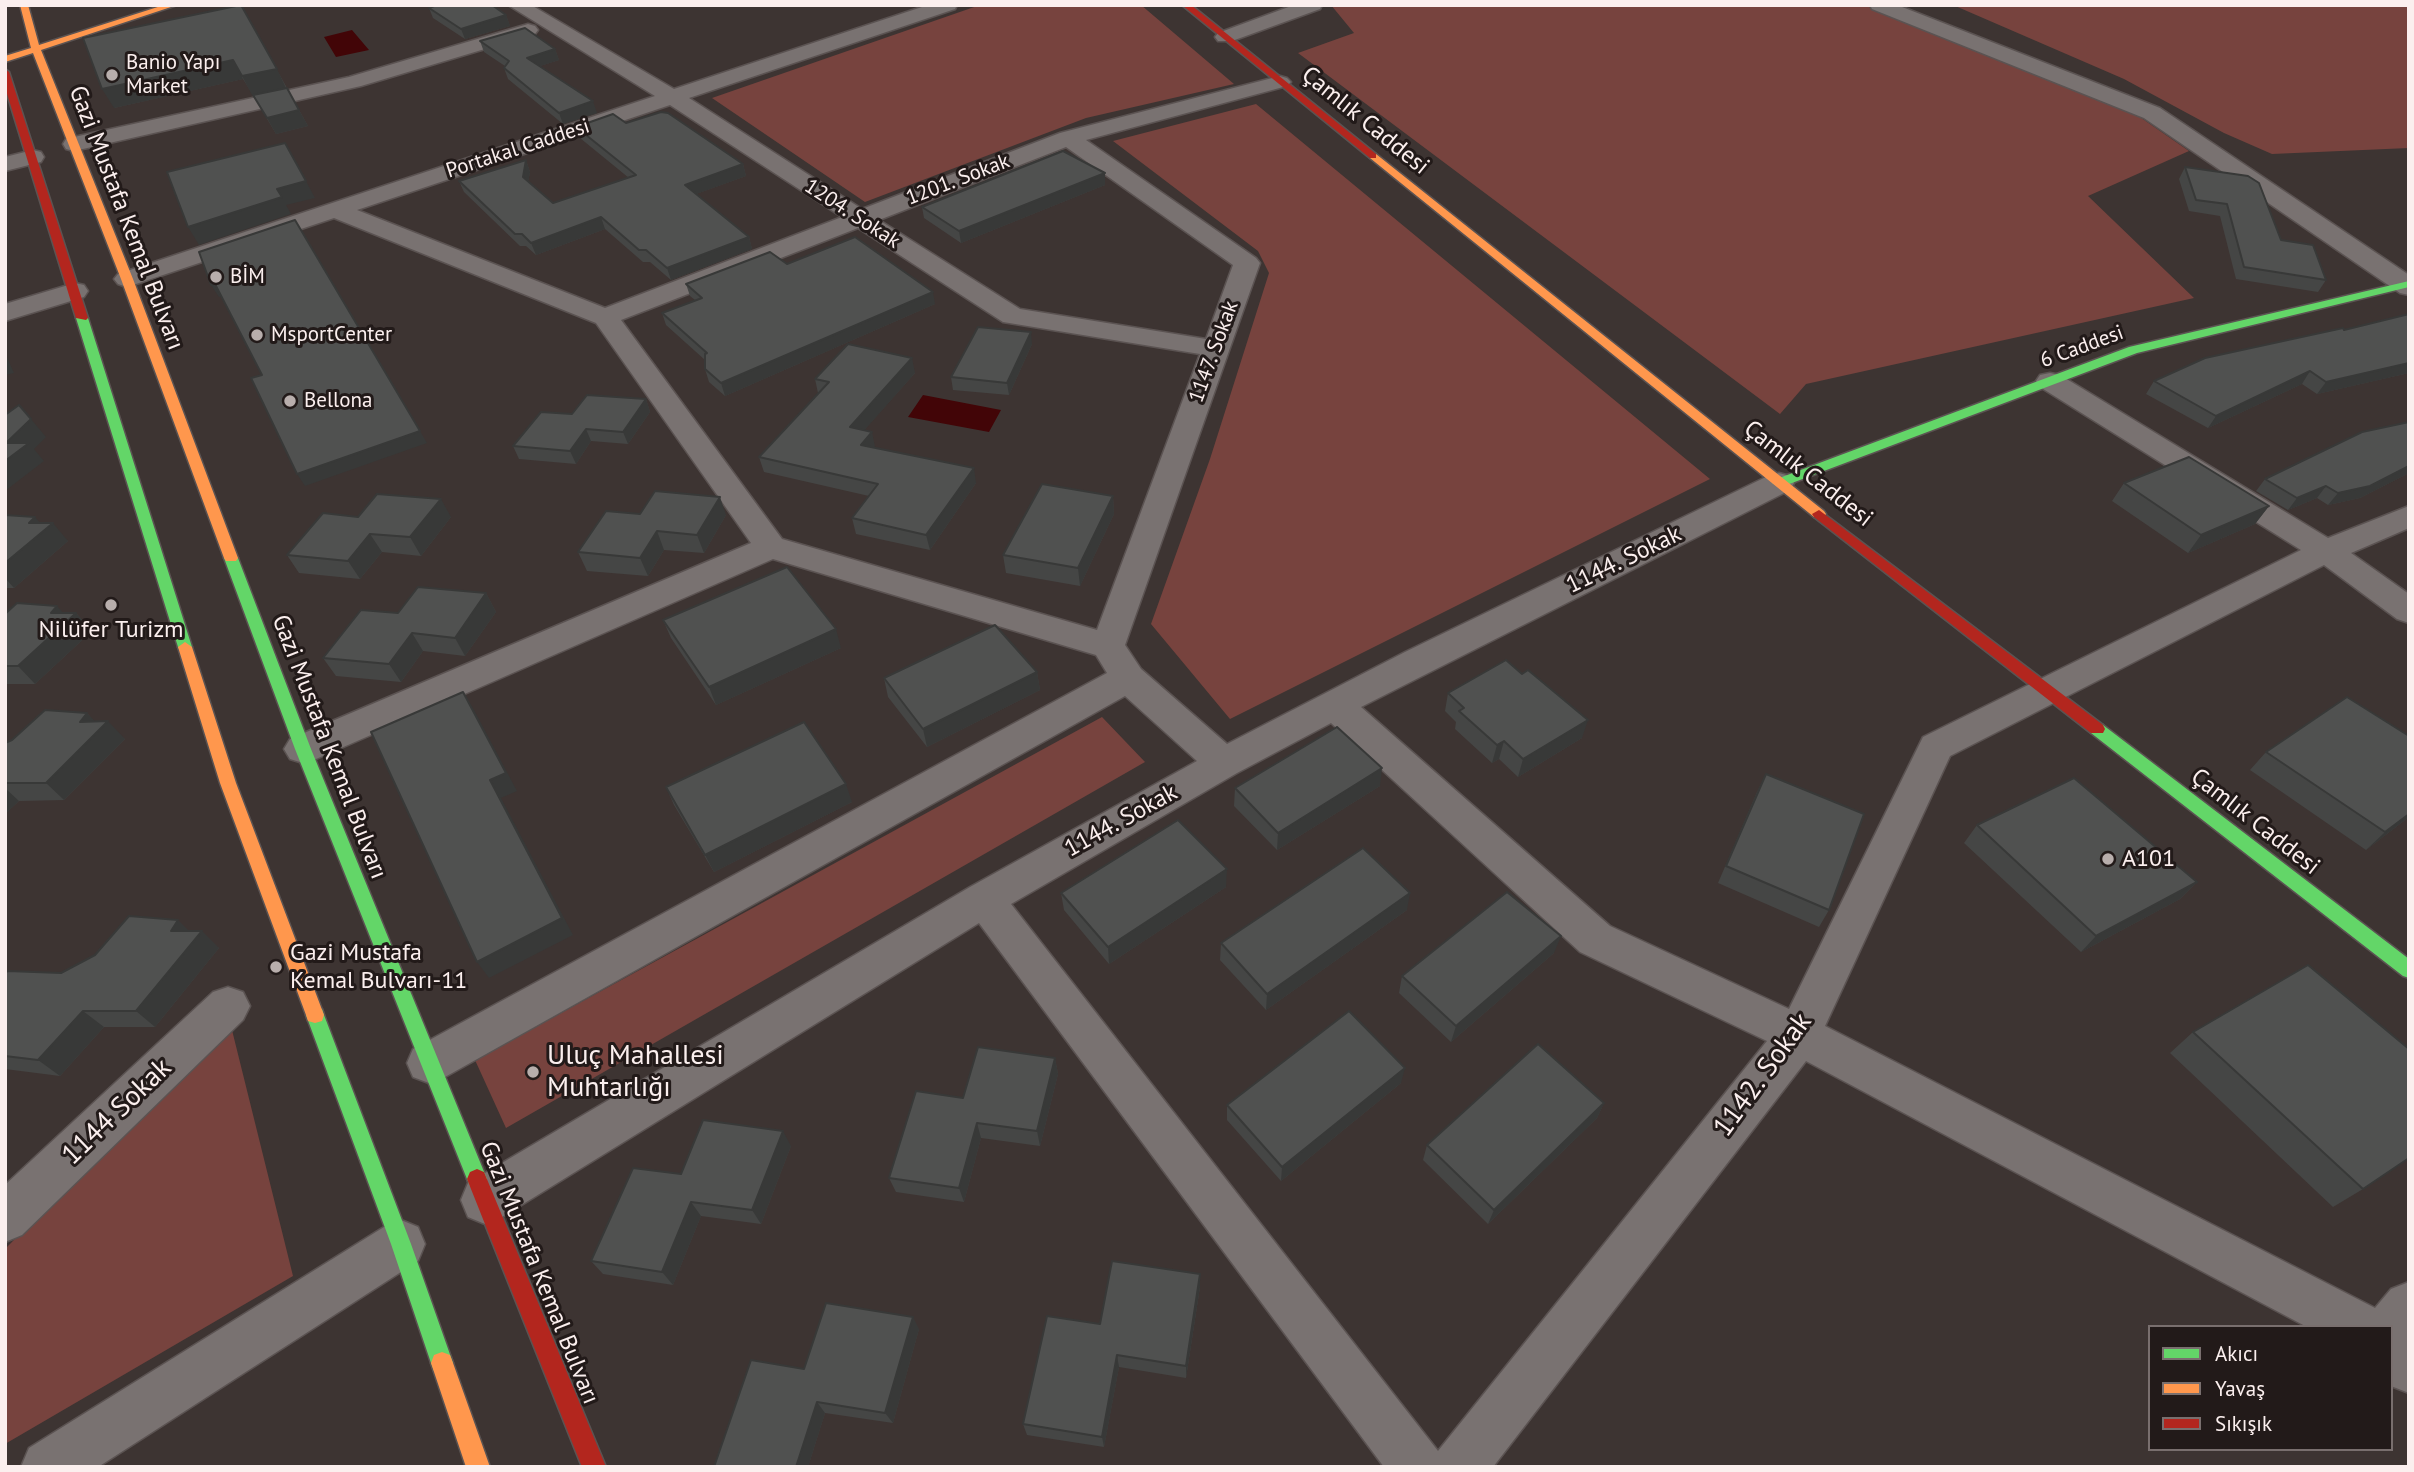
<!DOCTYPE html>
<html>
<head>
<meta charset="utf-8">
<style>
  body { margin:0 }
  #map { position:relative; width:2414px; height:1472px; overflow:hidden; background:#3d3432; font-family:"PT Sans",sans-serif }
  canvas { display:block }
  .frame { position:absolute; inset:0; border:7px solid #fbefee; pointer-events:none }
  .legend { position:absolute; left:2148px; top:1325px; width:245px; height:126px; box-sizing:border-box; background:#221a19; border:2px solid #796f6e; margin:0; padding:9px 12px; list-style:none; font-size:21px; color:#fbefee }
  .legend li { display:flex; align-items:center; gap:14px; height:35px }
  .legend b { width:35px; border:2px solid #796f6e }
</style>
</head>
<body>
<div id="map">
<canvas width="2414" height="1472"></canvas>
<div class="frame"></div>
<ul class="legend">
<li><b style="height:9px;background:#63d668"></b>Akıcı</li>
<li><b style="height:9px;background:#ff974d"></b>Yavaş</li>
<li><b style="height:9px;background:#b3261e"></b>Sıkışık</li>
</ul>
</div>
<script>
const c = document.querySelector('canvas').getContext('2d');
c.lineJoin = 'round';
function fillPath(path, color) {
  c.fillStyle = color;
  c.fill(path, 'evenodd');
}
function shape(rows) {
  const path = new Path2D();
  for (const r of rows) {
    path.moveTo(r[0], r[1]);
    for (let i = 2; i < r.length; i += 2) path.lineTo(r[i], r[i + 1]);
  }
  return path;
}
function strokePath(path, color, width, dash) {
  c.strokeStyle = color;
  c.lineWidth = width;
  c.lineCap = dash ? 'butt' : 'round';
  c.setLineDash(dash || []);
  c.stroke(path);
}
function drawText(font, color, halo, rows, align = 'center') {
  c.font = font + ' "PT Sans",sans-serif';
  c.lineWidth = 6;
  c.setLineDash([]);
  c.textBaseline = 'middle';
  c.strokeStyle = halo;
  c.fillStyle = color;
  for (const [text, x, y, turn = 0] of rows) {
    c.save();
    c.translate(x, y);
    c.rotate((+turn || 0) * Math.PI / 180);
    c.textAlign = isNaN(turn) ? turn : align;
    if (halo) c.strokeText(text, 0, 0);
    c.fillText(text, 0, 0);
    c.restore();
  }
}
const green = shape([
  [980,5,1141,5,1234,84,1086,118,865,202,712,98],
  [1331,5,1864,5,2137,115,2189,151,2088,196,2194,298,1806,384,1780,414,1298,53,1354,33],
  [1953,5,2409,5,2409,148,2272,154,2224,133,2124,79],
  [1256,104,1710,479,1230,719,1151,624,1210,459,1269,273,1258,251,1113,141],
  [1102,717,1145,762,506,1128,475,1060],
  [230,1022,293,1276,5,1444,5,1249]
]);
const water = shape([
  [352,30,369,50,336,57,324,37],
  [923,395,1001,410,989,432,908,417]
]);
const street = shape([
  [508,5,531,5,674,89,928,5,957,5,955,9,689,98,862,209,1060,133,1280,76,1287,78,1291,82,1287,86,1086,140,1256,258,1260,263,1125,645,1141,669,1227,744,1405,652,1768,476,1779,473,1790,476,1794,483,1790,490,1361,707,1610,926,1789,1009,1923,737,2301,550,2040,387,2036,381,2040,375,2050,373,2060,375,2328,538,2409,506,2409,528,2351,553,2409,594,2409,623,2397,619,2324,565,1950,756,1825,1026,2375,1308,2391,1289,2409,1282,2409,1393,2391,1386,2391,1327,2307,1327,1806,1061,1493,1467,1384,1467,979,923,502,1217,485,1224,468,1217,461,1200,468,1183,970,887,1197,761,1125,696,445,1077,429,1083,413,1077,407,1063,413,1049,1107,673,1096,655,773,559,316,759,303,763,290,759,284,749,290,739,751,543,596,323,334,218,127,287,118,284,114,279,118,274,655,96,508,5],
  [670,105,842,217,605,308,357,210,670,105],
  [1066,147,1233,265,1206,339,1020,309,879,220,1066,147],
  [858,228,1003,322,1200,354,1097,630,782,539,621,320,858,228],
  [1331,723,1580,952,1767,1041,1438,1451,1011,904,1237,773,1331,723],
  [1294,5,1322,5,1320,9,1232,41,1218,41,1215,37,1218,33,1294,5],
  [1870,5,1897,5,2160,108,2409,275,2409,295,2400,293,2144,118,1872,9,1870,5],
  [528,24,535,26,538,30,535,34,361,86,74,151,66,149,63,144,66,139,74,137,349,77,528,24],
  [33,150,41,152,44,157,41,162,5,171,5,157,33,150],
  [75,283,84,285,88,291,84,297,5,321,5,304,75,283],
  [228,987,243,992,250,1006,243,1020,22,1235,5,1242,5,1185,213,992,228,987],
  [401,1220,418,1227,425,1244,418,1261,98,1467,21,1467,29,1448,384,1227,401,1220]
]);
const fast = shape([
  [2409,281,2409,287,2137,353,1784,486,1779,487,1772,483,1774,480,2129,347,2409,281],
  [82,315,88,318,192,647,190,651,180,651,178,647,76,318,82,315],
  [231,553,238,558,311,749,487,1179,484,1186,477,1189,470,1186,467,1179,295,749,224,558,231,553],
  [2097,723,2103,725,2409,959,2409,978,2403,976,2091,733,2089,729,2091,725,2097,723],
  [315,1007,322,1009,324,1015,411,1244,453,1363,450,1371,442,1374,434,1371,431,1363,391,1244,306,1015,308,1009,315,1007]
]);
const slow = shape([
  [20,5,28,5,39,45,164,5,177,5,41,50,133,279,238,558,236,561,226,561,224,558,121,279,33,53,5,62,5,56,31,48,20,5],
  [1370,154,1376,154,1824,511,1826,514,1824,517,1814,517,1370,158,1370,154],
  [185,642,192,647,236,783,324,1015,322,1021,315,1023,308,1021,306,1015,220,783,178,647,185,642],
  [442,1352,450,1355,453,1363,490,1467,466,1467,431,1363,434,1355,442,1352]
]);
const jam = shape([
  [1182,5,1191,5,1376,154,1376,158,1370,158,1182,5],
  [5,69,9,72,88,318,86,320,76,318,5,87,5,69],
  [1819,510,2103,725,2105,729,2103,733,2091,733,1814,517,1812,514,1819,510],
  [477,1169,484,1172,606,1467,582,1467,467,1179,470,1172,477,1169]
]);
const wall = shape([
  [241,5,308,126,276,134,253,95,243,79,114,108],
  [429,8,506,15,510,26,465,39,433,18],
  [480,41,555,49,559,60,540,66,597,113,563,124,508,79,504,68,505,66,484,52],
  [626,123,743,164,746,176,696,194,749,237,752,249,671,280,650,262,643,262,605,229,536,255,526,246,520,246,464,192,459,181,526,160,530,172,528,182,553,203,629,178,580,138,576,127],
  [2185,167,2281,240,2326,280,2318,292,2236,279,2220,216,2189,211,2179,179],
  [1105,173,1105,185,961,243,924,218,922,207],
  [787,264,935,304,725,396,709,382,705,369,705,360,666,325,662,313,695,300,690,296,686,284],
  [2409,314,2409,373,2317,394,2302,384,2208,428,2146,394,2154,381],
  [1032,344,1009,395,953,390,951,377],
  [915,373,864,430,875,448,976,483,930,550,856,534,852,518,869,496,764,472,759,457,818,393,815,379],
  [646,399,650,412,628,444,591,441,576,464,519,459,513,446,572,414],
  [2409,422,2409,473,2360,498,2328,505,2317,498,2288,510,2256,491,2265,479],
  [2124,483,2269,506,2255,524,2188,553,2112,501],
  [1113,496,1114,514,1080,586,1006,573,1003,555],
  [640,514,726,515,704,553,664,550,648,576,587,571,578,552],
  [5,515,40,523,68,541,14,588,5,588],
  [358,517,451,517,421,556,382,552,360,579,299,573,287,555],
  [486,593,496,612,465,656,423,651,401,682,336,676,323,658,398,613],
  [76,613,92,631,35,684,5,684,5,614],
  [663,620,841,648,716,705,671,638],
  [1037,672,1040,690,927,747,888,697,884,678],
  [1522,674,1582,738,1518,777,1499,759,1492,763,1455,729,1456,722,1445,711,1448,693],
  [87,713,94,721,125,739,64,800,19,801,5,814,5,743],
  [2266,752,2409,817,2366,850,2250,770],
  [1766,774,1829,910,1819,927,1718,883,1757,792],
  [1380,786,1277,850,1234,806,1235,788],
  [666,787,852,802,714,872,674,805],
  [1977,825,2197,882,2180,899,2081,952,1964,843],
  [1226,887,1109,964,1064,910,1061,893],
  [1407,910,1266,1010,1220,960,1221,943],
  [189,931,219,948,155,1027,104,1027,60,1076,5,1069,5,973,61,973],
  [1554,953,1451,1042,1399,993,1402,976],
  [2193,1032,2363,1189,2333,1207,2170,1053],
  [1055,1058,1058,1074,1040,1146,981,1138,964,1202,896,1192,889,1178,963,1098],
  [1401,1083,1281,1181,1227,1120,1227,1105],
  [1604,1103,1597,1118,1488,1224,1423,1160,1427,1145],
  [791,1146,761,1224,701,1216,673,1285,603,1274,591,1261,681,1174],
  [1200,1274,1200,1287,1186,1378,1119,1367,1104,1447,1027,1435,1023,1424,1100,1324],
  [919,1329,893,1423,825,1413,808,1467,804,1369]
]);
const shadedWall = shape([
  [506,15,510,26,465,39,461,29],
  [555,49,559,60,531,69,527,58],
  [233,60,243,79,114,108,102,89],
  [277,69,286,88,252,95,242,76],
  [593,101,597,113,563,124,559,113],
  [299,110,308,126,276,134,267,118],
  [526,160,530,172,527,188,523,177],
  [743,164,746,176,688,197,685,185],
  [1105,173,1105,185,961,243,959,231],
  [306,181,315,198,286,205,291,214,199,245,188,227,277,189],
  [601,217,605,229,536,255,531,243],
  [749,237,752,249,671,280,667,268],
  [215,284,223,296,219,297,211,285],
  [933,292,935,304,725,396,721,383],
  [1031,332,1032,344,1009,395,1007,383],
  [5,353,14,373,5,375],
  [912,358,915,373,854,442,850,427],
  [2409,363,2409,373,2317,394,2326,382],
  [2310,371,2302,384,2208,428,2216,416],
  [646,399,650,412,628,444,623,432],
  [31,419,46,437,34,449,44,461,5,491,6,443],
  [586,429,591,441,576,464,570,451],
  [420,431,427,443,305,486,297,474],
  [872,432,875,447,861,445],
  [2409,466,2409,473,2360,498,2328,505,2338,493],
  [974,468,976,483,930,550,926,535],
  [2326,486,2317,498,2288,510,2297,498],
  [1113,496,1114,514,1080,586,1078,568],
  [720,497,726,515,704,553,697,535],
  [441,499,451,517,421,556,410,537],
  [2269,506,2255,524,2188,553,2201,535],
  [35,517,46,529,53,523,68,541,14,588,5,578,5,563,29,523],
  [657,531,664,550,648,576,640,558],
  [370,534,382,552,360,579,348,561],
  [486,593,496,612,465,656,455,638],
  [57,606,69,619,76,613,92,631,35,684,18,666,51,613],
  [836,629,841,648,716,705,709,687],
  [412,633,423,651,401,682,389,664],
  [1037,672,1040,690,927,747,923,729],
  [463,692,474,710,517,791,501,798,573,935,489,978,477,962,490,780],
  [87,713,101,728,108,721,125,739,64,800,46,783,80,722],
  [1588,720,1582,738,1518,777,1523,759],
  [1504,741,1499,759,1492,763,1497,745],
  [1382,768,1380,786,1277,850,1278,833],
  [846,784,852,802,714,872,705,855],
  [5,788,19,801,5,814],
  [2409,814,2409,817,2366,850,2385,832],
  [1227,869,1226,887,1109,964,1108,947],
  [2197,882,2180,899,2081,952,2096,936],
  [1410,893,1407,910,1266,1010,1267,994],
  [178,920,195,937,202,931,219,948,155,1027,136,1011,171,931],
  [1561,936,1554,953,1451,1042,1456,1026],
  [83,1011,104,1027,60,1076,38,1060],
  [1055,1058,1058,1074,1040,1146,1037,1131],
  [1405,1068,1401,1083,1281,1181,1282,1167],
  [1604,1103,1597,1118,1488,1224,1494,1210],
  [977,1123,981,1138,964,1202,959,1188],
  [783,1131,791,1146,761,1224,752,1210],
  [691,1202,701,1216,673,1285,662,1272],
  [1200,1274,1200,1287,1186,1378,1186,1366],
  [913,1317,919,1329,893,1423,885,1413],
  [1117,1355,1119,1367,1104,1447,1102,1437],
  [817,1402,825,1413,808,1467,796,1467]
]);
const building = shape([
  [241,5,277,69,242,76,233,60,102,89,83,38,241,5],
  [437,5,492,5,506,15,461,29,429,8,437,5],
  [525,28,555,49,527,58,593,101,559,113,504,68,509,61,480,41,525,28],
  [287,88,299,110,267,118,253,95,287,88],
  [661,112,668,113,743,164,685,185,749,237,667,268,646,250,639,250,601,217,531,243,522,234,515,234,459,181,526,160,523,177,553,203,636,175,576,127,613,114,626,123,661,112],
  [285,143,306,181,277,189,282,197,188,227,167,172,285,143],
  [1063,151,1105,173,959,231,922,207,1063,151],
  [2185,167,2248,176,2259,183,2281,240,2313,245,2326,280,2244,267,2227,204,2196,200,2185,167],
  [295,220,420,431,297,474,251,378,262,375,215,284,211,285,199,252,295,220],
  [855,237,933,292,721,383,705,369,705,354,707,353,662,313,702,298,686,284,770,252,787,264,855,237],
  [2409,314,2409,363,2326,382,2310,371,2216,416,2154,381,2205,358,2343,328,2344,330,2409,314],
  [978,327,1031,332,1007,383,951,377,978,327],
  [848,344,912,358,850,427,872,432,861,445,974,468,926,535,852,518,878,484,759,457,829,382,815,379,848,344],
  [587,395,646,399,623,432,586,429,570,451,513,446,541,412,572,414,587,395],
  [19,405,31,419,6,443,29,443,5,461,5,415,19,405],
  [2409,422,2409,466,2370,486,2338,493,2326,486,2297,498,2265,479,2362,432,2409,422],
  [2189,457,2269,506,2201,535,2124,483,2189,457],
  [1042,484,1113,496,1078,568,1003,555,1042,484],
  [655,491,720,497,697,535,657,531,640,558,578,552,606,511,640,514,655,491],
  [377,494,441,499,410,537,370,534,348,561,287,555,323,513,358,517,377,494],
  [5,515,35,517,29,523,53,523,5,563,5,515],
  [787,567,836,629,709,687,663,620,787,567],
  [418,587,486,593,455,638,412,633,389,664,323,658,361,610,398,613,418,587],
  [17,603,57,606,51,613,76,613,18,666,5,666,5,614,17,603],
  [995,625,1037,672,923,729,884,678,995,625],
  [1506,660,1522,674,1528,670,1588,720,1523,759,1504,741,1497,745,1459,711,1464,708,1448,693,1506,660],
  [463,692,506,773,490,780,562,918,477,962,371,732,463,692],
  [2347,697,2409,736,2409,814,2385,832,2266,752,2347,697],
  [45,710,87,713,80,722,108,721,46,783,5,783,5,743,12,740,45,710],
  [804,722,846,784,705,855,666,787,804,722],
  [1337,727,1382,768,1278,833,1235,788,1337,727],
  [1766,774,1864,814,1829,910,1726,866,1766,774],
  [2074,778,2197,882,2096,936,1977,825,2074,778],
  [1178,820,1227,869,1108,947,1061,893,1178,820],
  [1363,848,1410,893,1267,994,1221,943,1363,848],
  [1507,892,1561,936,1456,1026,1402,976,1507,892],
  [129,916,178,920,171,931,202,931,136,1011,83,1011,38,1060,5,1056,5,973,8,971,61,973,95,955,129,916],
  [2308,965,2409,1049,2409,1158,2363,1189,2193,1032,2308,965],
  [1349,1011,1405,1068,1282,1167,1227,1105,1349,1011],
  [1538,1044,1604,1103,1494,1210,1427,1145,1538,1044],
  [978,1047,1055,1058,1037,1131,977,1123,959,1188,889,1178,916,1091,963,1098,978,1047],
  [703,1120,783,1131,752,1210,691,1202,662,1272,591,1261,633,1168,681,1174,703,1120],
  [1112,1261,1200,1274,1186,1366,1117,1355,1102,1437,1023,1424,1047,1316,1100,1324,1112,1261],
  [826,1303,913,1317,885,1413,817,1402,796,1467,714,1467,751,1360,804,1369,826,1303]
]);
const markers = [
  [112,75,7,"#b8aeac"],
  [216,277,7,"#b8aeac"],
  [257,335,7,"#b8aeac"],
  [290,401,7,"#b8aeac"],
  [111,605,7,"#b8aeac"],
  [2108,859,7,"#b8aeac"],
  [276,967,7,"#b8aeac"],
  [533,1072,7,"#b8aeac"]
];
const farPoinames = [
  ["Banio Yapı",126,63],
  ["Market",126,87],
  ["BİM",230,277],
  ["MsportCenter",271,335],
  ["Bellona",304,401]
];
const farStreetnames = [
  ["Portakal Caddesi",518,149,-18],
  ["1201. Sokak",958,180,-21],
  ["1204. Sokak",852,214,33],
  ["6 Caddesi",2082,347,-20],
  ["1147. Sokak",1214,352,-70]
];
const streetNames = [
  ["Çamlık Caddesi",1365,121,39],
  ["Gazi Mustafa Kemal Bulvarı",126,218,69],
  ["Çamlık Caddesi",1808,474,38],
  ["1144. Sokak",1624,560,-26],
  ["Gazi Mustafa Kemal Bulvarı",329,747,69],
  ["1144. Sokak",1121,821,-29],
  ["Çamlık Caddesi",2255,822,38],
  ["Gazi Mustafa Kemal Bulvarı",539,1273,68]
];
const poiNames = [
  ["Nilüfer Turizm",111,630,"center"],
  ["A101",2122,859],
  ["Gazi Mustafa",290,953],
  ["Kemal Bulvarı-11",290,981]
];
const nearPoinames = [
  ["Uluç Mahallesi",547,1056],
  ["Muhtarlığı",547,1088]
];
const nearStreetnames = [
  ["1142. Sokak",1763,1075,-54],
  ["1144 Sokak",117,1112,-44]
];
fillPath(green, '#77433e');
fillPath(water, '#420507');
strokePath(street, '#5b5352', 3);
strokePath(fast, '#5b5352', 3);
strokePath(slow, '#5b5352', 3);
strokePath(jam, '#5b5352', 3);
fillPath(street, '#797271');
fillPath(fast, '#63d668');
fillPath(slow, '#ff974d');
fillPath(jam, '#b3261e');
fillPath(wall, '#454645');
fillPath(shadedWall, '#383938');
fillPath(building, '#505150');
strokePath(building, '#383938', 2);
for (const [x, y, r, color] of markers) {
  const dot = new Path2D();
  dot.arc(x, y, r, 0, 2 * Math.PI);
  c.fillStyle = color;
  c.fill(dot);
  strokePath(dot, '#221a19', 2.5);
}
drawText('21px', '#fbefee', '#221a19', farPoinames, 'left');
drawText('21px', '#fbefee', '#221a19', farStreetnames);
drawText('24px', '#fbefee', '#221a19', streetNames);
drawText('24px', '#fbefee', '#221a19', poiNames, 'left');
drawText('28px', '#fbefee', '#221a19', nearPoinames, 'left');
drawText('28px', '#fbefee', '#221a19', nearStreetnames);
</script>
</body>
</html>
